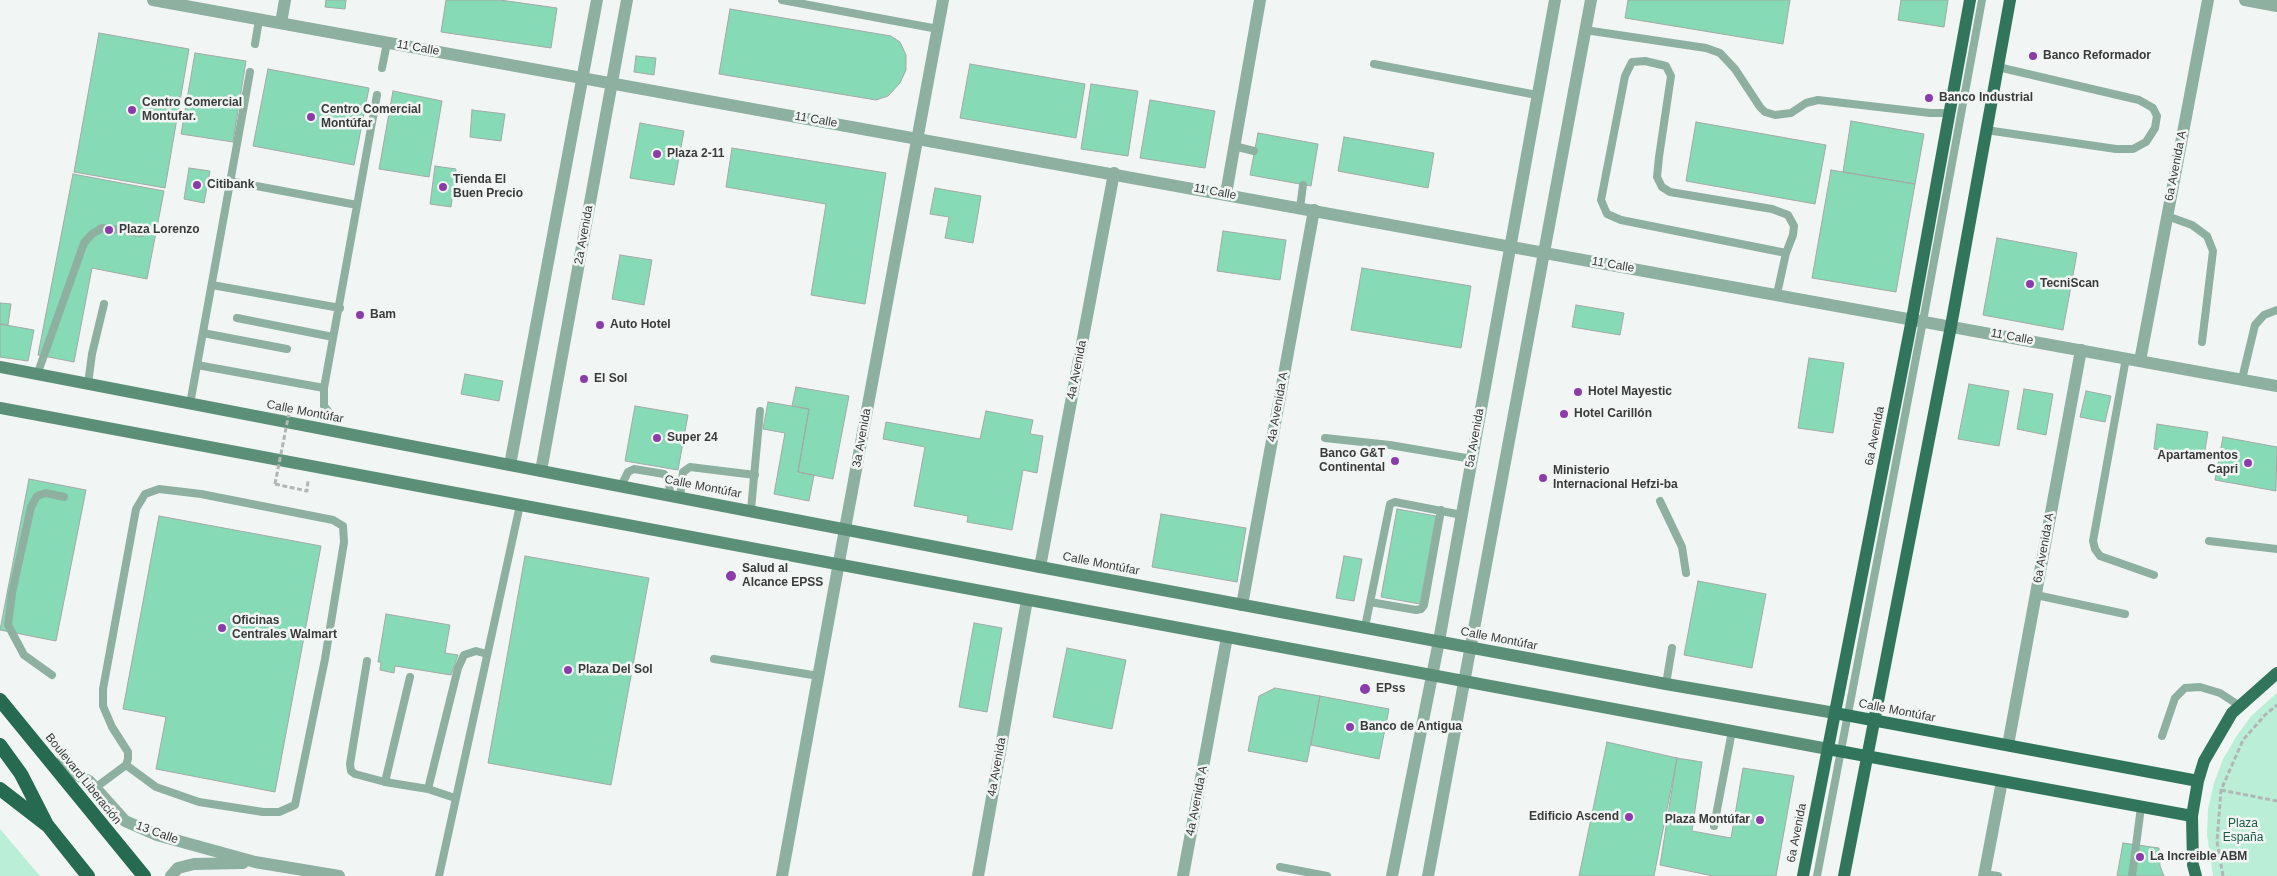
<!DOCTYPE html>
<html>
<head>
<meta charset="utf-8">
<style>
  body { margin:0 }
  canvas { display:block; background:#f1f6f4 }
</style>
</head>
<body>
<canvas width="2277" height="876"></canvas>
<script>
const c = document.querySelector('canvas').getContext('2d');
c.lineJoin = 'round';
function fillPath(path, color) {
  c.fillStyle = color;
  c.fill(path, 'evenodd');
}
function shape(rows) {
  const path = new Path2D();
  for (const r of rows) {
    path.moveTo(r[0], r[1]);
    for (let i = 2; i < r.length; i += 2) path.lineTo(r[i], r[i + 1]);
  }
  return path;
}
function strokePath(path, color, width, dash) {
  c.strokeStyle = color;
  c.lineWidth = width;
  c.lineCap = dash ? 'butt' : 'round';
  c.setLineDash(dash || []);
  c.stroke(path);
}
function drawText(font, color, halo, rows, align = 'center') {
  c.font = font + ' Helvetica,sans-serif';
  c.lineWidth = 5;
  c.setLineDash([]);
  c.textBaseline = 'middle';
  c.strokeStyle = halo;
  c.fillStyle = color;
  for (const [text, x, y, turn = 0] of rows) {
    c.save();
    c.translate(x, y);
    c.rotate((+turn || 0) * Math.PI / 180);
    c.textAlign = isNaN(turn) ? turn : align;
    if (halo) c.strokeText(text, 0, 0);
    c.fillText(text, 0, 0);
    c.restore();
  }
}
const green = shape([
  [2277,693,2277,876,2213,876,2207,835,2208,809,2214,783,2223,759,2236,737,2251,716],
  [0,829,40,876,0,876]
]);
const building = shape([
  [326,0,346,0,345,9,325,7,326,0],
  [446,0,500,0,557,8,551,48,441,32,446,0],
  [1628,0,1790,0,1783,44,1625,18,1628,0],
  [1901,0,1948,0,1944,27,1898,20,1901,0],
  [730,9,891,36,900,42,906,55,906,70,900,83,888,96,876,100,719,74,730,9],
  [99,33,189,49,165,188,74,172,99,33],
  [195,53,246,61,233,142,181,134,195,53],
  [636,56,656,58,654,75,634,72,636,56],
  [970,64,1085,84,1076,138,960,118,970,64],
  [268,69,369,88,354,165,253,146,268,69],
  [1091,84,1138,91,1128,156,1081,149,1091,84],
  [393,91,442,101,429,177,379,169,393,91],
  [1150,100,1215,111,1205,168,1140,158,1150,100],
  [472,110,505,114,501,141,470,137,472,110],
  [1851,121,1924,134,1915,184,1843,172,1851,121],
  [1696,122,1826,145,1815,204,1686,181,1696,122],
  [640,123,684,131,674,185,630,178,640,123],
  [1258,133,1318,144,1311,186,1250,175,1258,133],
  [1344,137,1434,153,1428,188,1338,171,1344,137],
  [732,148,886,173,865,304,811,295,826,204,726,187,732,148],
  [435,166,456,169,451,207,430,204,435,166],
  [189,168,210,171,204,203,184,199,189,168],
  [1831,170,1915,184,1896,292,1812,278,1831,170],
  [73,174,164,191,147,279,92,268,74,362,38,355,73,174],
  [935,188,981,196,973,243,945,238,949,217,930,214,935,188],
  [1223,231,1286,240,1280,280,1217,271,1223,231],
  [1997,238,2077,253,2063,330,1983,315,1997,238],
  [620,255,652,260,644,305,612,299,620,255],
  [1362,268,1471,286,1461,348,1351,330,1362,268],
  [0,303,11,304,8,325,0,324,0,303],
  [1576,305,1624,313,1620,335,1572,327,1576,305],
  [0,324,34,330,28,361,0,357,0,324],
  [1809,358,1844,363,1833,433,1798,428,1809,358],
  [465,374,503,381,499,401,461,394,465,374],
  [1969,384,2009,391,1999,446,1958,439,1969,384],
  [796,387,849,396,833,479,798,472,809,409,792,406,796,387],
  [2024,389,2053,394,2046,435,2017,429,2024,389],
  [2086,391,2111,396,2105,422,2080,417,2086,391],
  [768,402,809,409,798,472,814,475,809,501,774,494,785,433,763,429,768,402],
  [635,406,688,415,678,470,625,461,635,406],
  [986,411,1033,420,1030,434,1043,436,1037,473,1023,470,1012,530,967,522,968,516,914,506,925,447,883,439,886,422,980,439,986,411],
  [2157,424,2208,432,2204,456,2154,449,2157,424],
  [2223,437,2277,447,2276,491,2215,480,2223,437],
  [29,479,86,490,56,641,0,630,29,479],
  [1397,509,1436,516,1420,604,1381,597,1397,509],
  [1161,514,1246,528,1237,582,1152,567,1161,514],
  [159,516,321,546,275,792,156,769,166,717,123,709,159,516],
  [525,556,649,578,611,785,488,763,525,556],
  [1344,556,1362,559,1354,601,1336,598,1344,556],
  [1698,581,1766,594,1752,668,1684,655,1698,581],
  [386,614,450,625,445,653,458,655,451,675,395,666,394,673,380,670,381,662,378,662,386,614],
  [974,623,1002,628,987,712,959,707,974,623],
  [1067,648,1126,660,1112,729,1053,717,1067,648],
  [1275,688,1320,696,1307,762,1248,751,1259,696,1275,688],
  [1320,696,1389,709,1379,759,1311,745,1320,696],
  [1607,742,1677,758,1654,876,1579,876,1607,742],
  [1677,758,1702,762,1692,831,1731,838,1743,768,1794,776,1776,876,1713,876,1660,865,1677,758],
  [2123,843,2159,848,2160,866,2164,876,2117,876,2123,843]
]);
const path = shape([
  [275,484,307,491,308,481],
  [2221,790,2277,801],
  [2223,876,2217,841,2221,790,2243,740,2266,714,2277,705]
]);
const service = shape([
  [782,0,938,29],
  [1585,30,1706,48,1720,53,1735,69,1760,107,1765,112,1775,115,1791,113,1806,103,1818,100,1930,113,1950,113],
  [255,44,259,20],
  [1374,64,1537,95],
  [382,68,387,43],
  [1986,130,2116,149,2133,149,2146,142,2155,128,2157,116,2153,108,2139,100,1998,67],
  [1234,146,1254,151],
  [230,181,357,205],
  [1300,208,1303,185],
  [2167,216,2192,225,2207,236,2213,251,2202,342],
  [212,285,340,308],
  [1777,294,1786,253,1793,235,1794,226,1788,215,1772,209,1670,192,1662,187,1657,177,1659,157,1671,76,1666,66,1645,61,1632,62,1625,76,1601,200,1607,214,1621,220,1786,253],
  [237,318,333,337],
  [203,333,287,349],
  [2126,358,2093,541,2095,549,2100,556,2154,575],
  [197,365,324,388],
  [37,375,84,243,92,234,102,228,141,233],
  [2242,379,2255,325,2264,315,2277,310],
  [88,384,92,354,104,304],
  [190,404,250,72],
  [329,412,324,406,324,388,377,95],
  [1325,438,1390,445,1472,459],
  [621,486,628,472,634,469,664,474,669,480,670,495],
  [680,497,683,472,690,467,755,475],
  [1660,501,1682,547,1686,573],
  [751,510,760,411],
  [2209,541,2277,549],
  [2036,595,2125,614],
  [1370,602,1416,610,1421,609,1424,605,1441,510],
  [1365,627,1390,504,1395,502,1462,515],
  [714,659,819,676],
  [367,661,350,764,351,771,355,774,385,782,428,789],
  [52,675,24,655,8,625,12,593,31,507,37,496,46,493,64,497],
  [1666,684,1672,648],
  [2162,736,2175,698,2185,688,2200,687,2220,693,2240,706],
  [385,782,410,677],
  [95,788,126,765,128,759,128,752,112,727,103,706,103,689,136,509,145,494,159,489,201,494,333,520,343,526,344,542,325,659,295,805,279,812,263,812,199,802,156,787,126,765],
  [455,798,428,789,458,668,464,655,476,651,487,654],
  [1714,826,1732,731],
  [1280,867,1327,876],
  [1985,874,1998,876],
  [439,876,520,505],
  [1817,876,1923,321,1982,0],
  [2132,876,2141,807]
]);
const minor = shape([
  [281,23,285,0],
  [1226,194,1260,0],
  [2140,361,2208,0],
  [510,465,597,0],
  [541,471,627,0],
  [845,529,943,0],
  [1040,567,1114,173],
  [1242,605,1314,210],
  [2008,745,2081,350],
  [1183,876,1227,637],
  [1984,876,2002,781]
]);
const tertiary = shape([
  [153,0,2277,386],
  [2245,0,2277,6],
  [52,762,89,781,125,821,157,835,255,862,339,876],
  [171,876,178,868,194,864,243,863],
  [782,876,845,529],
  [978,876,1027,600],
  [1392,876,1439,641,1555,0],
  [1428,876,1591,0]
]);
const secondary = shape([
  [0,367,1040,567,1666,684,1835,713],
  [0,408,1828,749]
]);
const primary = shape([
  [1835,713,2198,781],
  [1828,749,2192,816],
  [1803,876,1912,319,1970,0],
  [1844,876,1951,326,2010,0],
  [2196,876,2193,865,2192,816,2198,781,2204,761,2232,713,2277,673]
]);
const trunk = shape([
  [0,700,144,876],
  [0,745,21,774,46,823],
  [0,789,48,826,88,876]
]);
const pathBridge = shape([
  [275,484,289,413]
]);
const markers = [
  [2033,56,5,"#8b3baa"],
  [1929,98,5,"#8b3baa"],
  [132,110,5,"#8b3baa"],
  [311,117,5,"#8b3baa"],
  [657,154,5,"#8b3baa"],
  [197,185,5,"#8b3baa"],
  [443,187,5,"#8b3baa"],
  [109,230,5,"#8b3baa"],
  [2030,284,5,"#8b3baa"],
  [360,315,5,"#8b3baa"],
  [600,325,5,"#8b3baa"],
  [584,379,5,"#8b3baa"],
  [1578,392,5,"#8b3baa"],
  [1564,414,5,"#8b3baa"],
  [657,438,5,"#8b3baa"],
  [1395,461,5,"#8b3baa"],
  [2248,463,5,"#8b3baa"],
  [1543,478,5,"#8b3baa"],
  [731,576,6,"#8b3baa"],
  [222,628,5,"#8b3baa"],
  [568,670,5,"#8b3baa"],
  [1365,689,6,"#8b3baa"],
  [1350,727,5,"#8b3baa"],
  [1629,817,5,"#8b3baa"],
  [1760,820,5,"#8b3baa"],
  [2140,857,5,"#8b3baa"]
];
const streetNames = [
  ["11 Calle",418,48,10],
  ["11 Calle",816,120,10],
  ["6a Avenida A",2176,166,-79],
  ["11 Calle",1215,192,11],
  ["2a Avenida",584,235,-80],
  ["11 Calle",1613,265,10],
  ["11 Calle",2012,337,11],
  ["4a Avenida",1077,370,-79],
  ["4a Avenida A",1278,407,-80],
  ["Calle Montúfar",305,412,11],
  ["6a Avenida",1875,436,-79],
  ["3a Avenida",862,438,-80],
  ["5a Avenida",1475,438,-80],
  ["Calle Montúfar",703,487,11],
  ["6a Avenida A",2044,548,-80],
  ["Calle Montúfar",1101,564,11],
  ["Calle Montúfar",1499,639,11],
  ["Calle Montúfar",1897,711,11],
  ["4a Avenida",997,767,-80],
  ["Boulevard Liberación",83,779,51],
  ["4a Avenida A",1197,801,-79],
  ["13 Calle",157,833,20],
  ["6a Avenida",1797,833,-79]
];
const poiNames = [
  ["Banco Reformador",2043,56],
  ["Banco Industrial",1939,98],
  ["Centro Comercial",142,103],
  ["Montufar.",142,117],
  ["Centro Comercial",321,110],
  ["Montúfar",321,124],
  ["Plaza 2-11",667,154],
  ["Tienda El",453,180],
  ["Buen Precio",453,194],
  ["Citibank",207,185],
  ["Plaza Lorenzo",119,230],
  ["TecniScan",2040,284],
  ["Bam",370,315],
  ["Auto Hotel",610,325],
  ["El Sol",594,379],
  ["Hotel Mayestic",1588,392],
  ["Hotel Carillón",1574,414],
  ["Super 24",667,438],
  ["Banco G&T",1385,454,"right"],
  ["Continental",1385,468,"right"],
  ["Apartamentos",2238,456,"right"],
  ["Capri",2238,470,"right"],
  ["Ministerio",1553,471],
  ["Internacional Hefzi-ba",1553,485],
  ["Salud al",742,569],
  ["Alcance EPSS",742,583],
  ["Oficinas",232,621],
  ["Centrales Walmart",232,635],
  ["Plaza Del Sol",578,670],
  ["EPss",1376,689],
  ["Banco de Antigua",1360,727],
  ["Edificio Ascend",1619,817,"right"],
  ["Plaza Montúfar",1750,820,"right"],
  ["La Increible ABM",2150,857]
];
const parkNames = [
  ["Plaza",2243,824],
  ["España",2243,838]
];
fillPath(green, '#bbeed7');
fillPath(building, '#86dab6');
strokePath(building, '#a4a9a7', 1);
strokePath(path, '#b2b6b5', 3, [5, 2.5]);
strokePath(service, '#8eb0a1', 8);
strokePath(minor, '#8eb0a1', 12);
strokePath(tertiary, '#8eb0a1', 12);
strokePath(secondary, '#5b8f78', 12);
strokePath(primary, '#31765c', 12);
strokePath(trunk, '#266a52', 14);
strokePath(pathBridge, '#b2b6b5', 3, [5, 2.5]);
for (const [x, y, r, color] of markers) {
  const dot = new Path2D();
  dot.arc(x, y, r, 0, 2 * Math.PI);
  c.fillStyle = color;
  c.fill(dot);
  strokePath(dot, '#f1f6f4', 2);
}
drawText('12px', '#393b3a', '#f1f6f4', streetNames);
drawText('bold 12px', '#393b3a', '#f1f6f4', poiNames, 'left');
drawText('12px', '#1a5b44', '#f1f6f4', parkNames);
</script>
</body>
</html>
